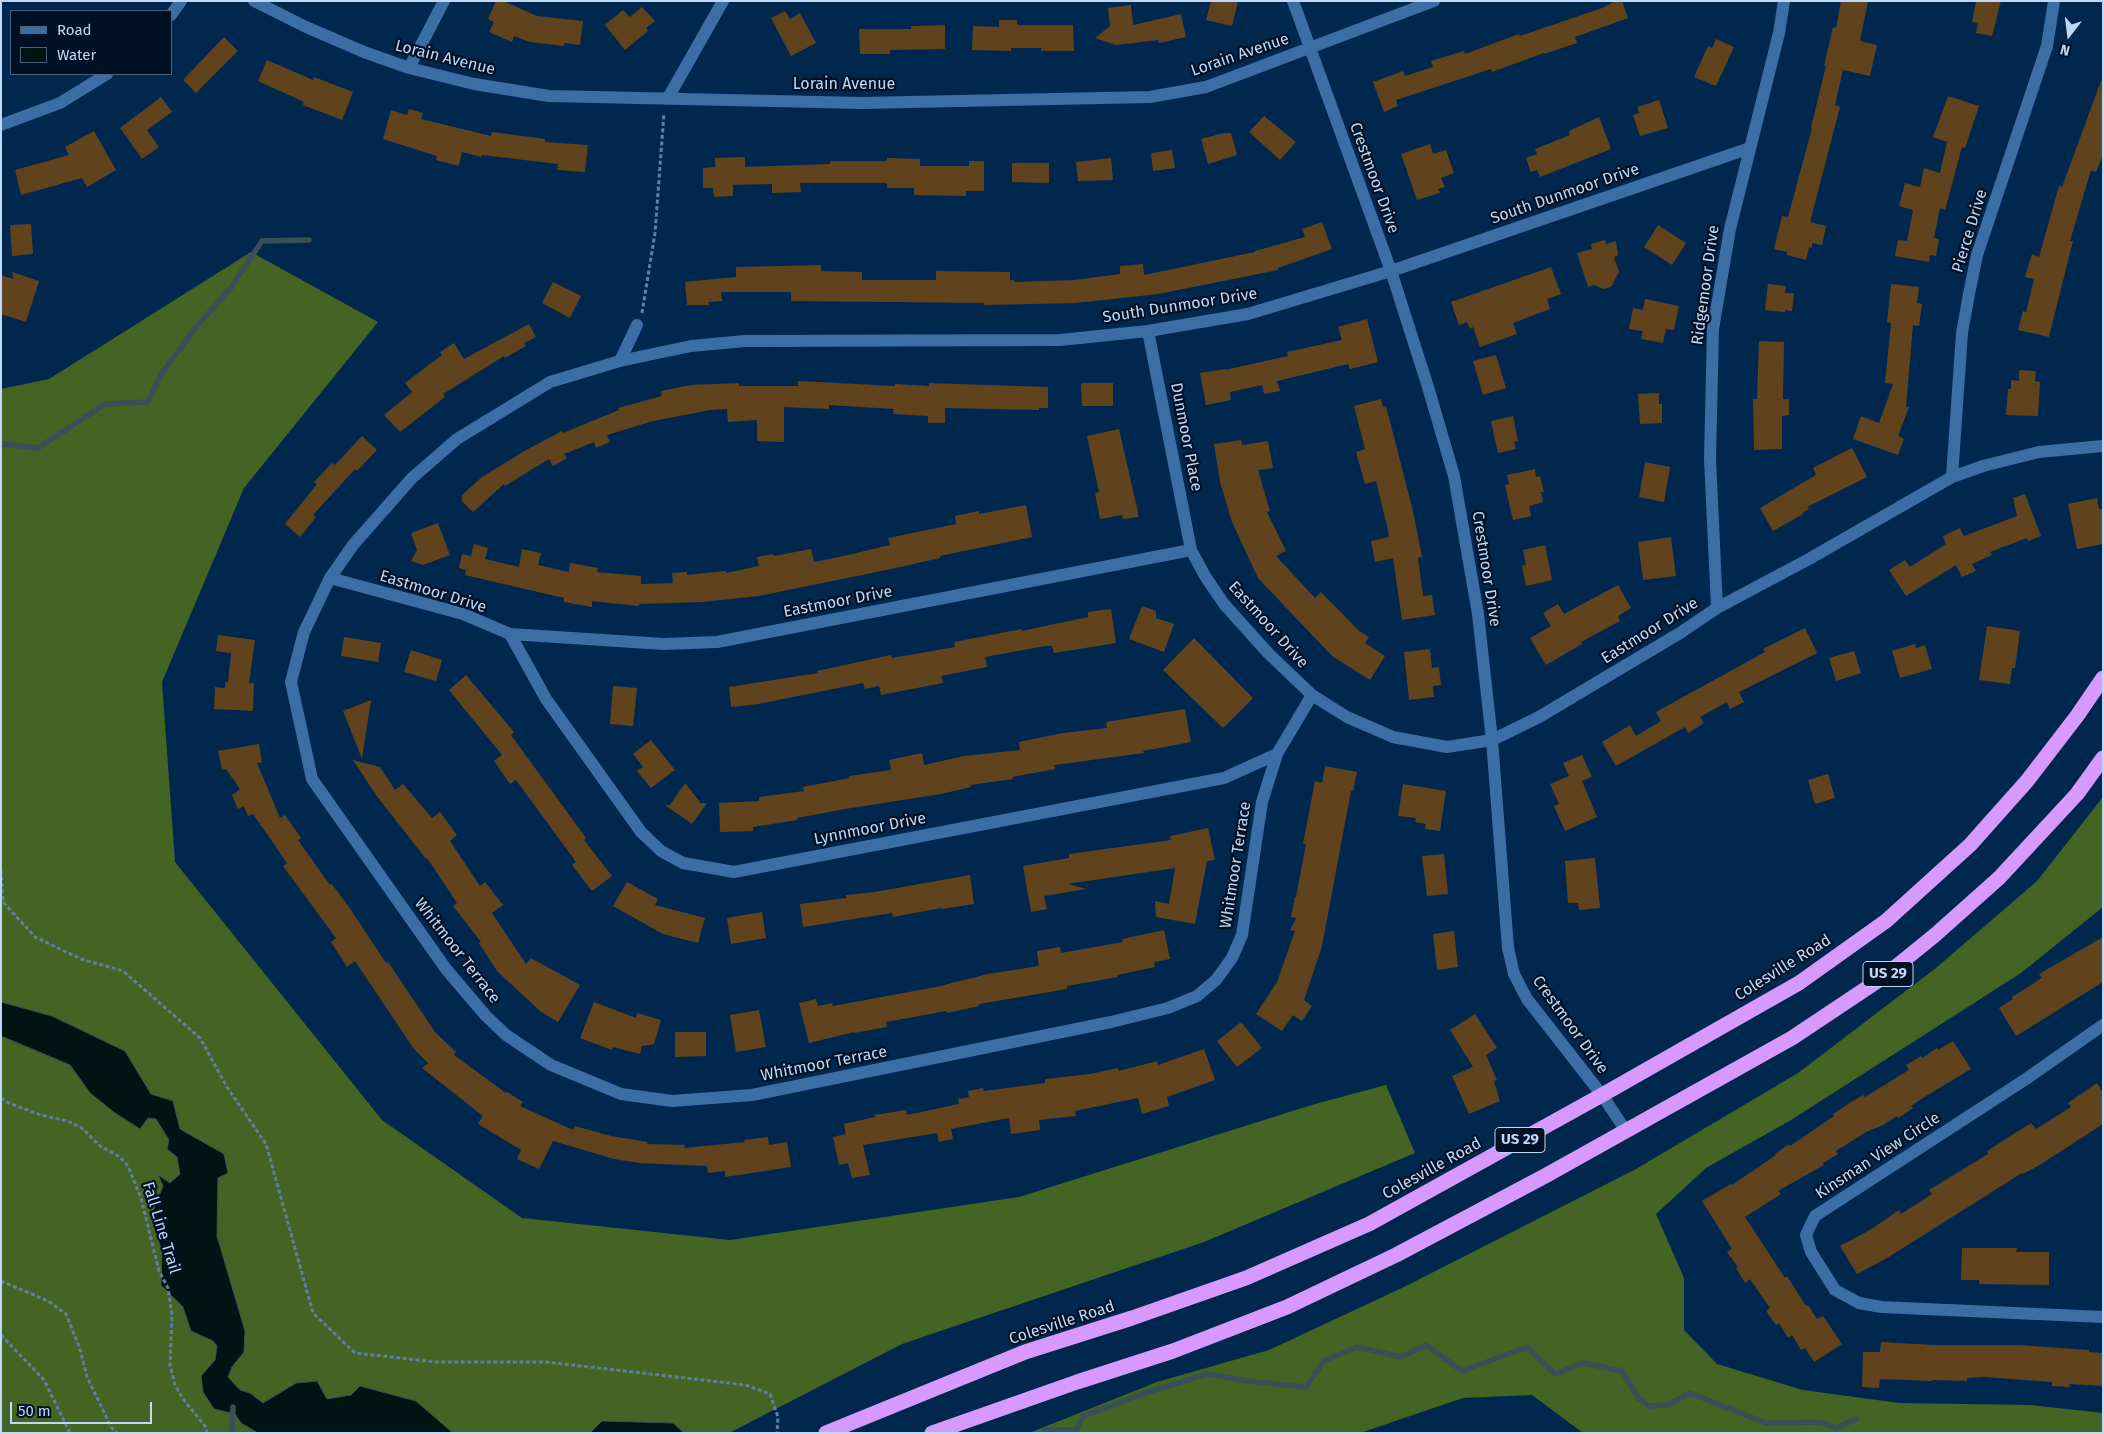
<!DOCTYPE html>
<html>
<head>
<meta charset="utf-8">
<style>
  body { margin:0 }
  #map { position:relative; width:2104px; height:1434px; overflow:hidden; background:#00284f; font-family:"Fira Sans",sans-serif }
  canvas { display:block }
  .frame { position:absolute; inset:0; border:2px solid #bed9f7; pointer-events:none }
  .legend { position:absolute; left:10px; top:10px; width:162px; height:65px; box-sizing:border-box; background:#001126; border:1px solid #4c617a; margin:0; padding:6px 9px; list-style:none; font-size:15px; color:#bed9f7 }
  .legend li { display:flex; align-items:center; gap:10px; height:25px }
  .legend b { width:25px; border:1px solid #4c617a }
  .north { position:absolute; left:2044px; top:10px; width:50px; height:50px; -webkit-text-stroke:4px #001126; paint-order:stroke; rotate:195deg; font-size:14px; font-weight:700; line-height:20px; text-align:center; color:#bed9f7 }
  .north::after { content:''; display:block; margin:auto; width:18px; height:22px; background:#bed9f7; clip-path:polygon(50% 0,100% 100%,50% 72%,0 100%) }
  .scale { position:absolute; left:10px; top:1402px; width:142px; height:22px; box-sizing:border-box; border:2px solid #bed9f7; border-top:0; padding-left:6px; font-size:15px; line-height:18px; white-space:nowrap; color:#bed9f7; -webkit-text-stroke:4px #001126; paint-order:stroke }
</style>
</head>
<body>
<div id="map">
<canvas width="2104" height="1434"></canvas>
<div class="frame"></div>
<ul class="legend">
<li><b style="height:6px;background:#3b6ea5"></b>Road</li>
<li><b style="height:14px;background:#001414"></b>Water</li>
</ul>
<div class="north">N</div>
<div class="scale">50 m</div>
</div>
<script>
const c = document.querySelector('canvas').getContext('2d');
c.lineJoin = 'round';
function fillPath(path, color) {
  c.fillStyle = color;
  c.fill(path, 'evenodd');
}
function shape(rows) {
  const path = new Path2D();
  for (const r of rows) {
    path.moveTo(r[0], r[1]);
    for (let i = 2; i < r.length; i += 2) path.lineTo(r[i], r[i + 1]);
  }
  return path;
}
function strokePath(path, color, width, dash) {
  c.strokeStyle = color;
  c.lineWidth = width;
  c.lineCap = dash ? 'butt' : 'round';
  c.setLineDash(dash || []);
  c.stroke(path);
}
function drawText(font, color, halo, rows, align = 'center') {
  c.font = font + ' "Fira Sans",sans-serif';
  c.lineWidth = 4.5;
  c.setLineDash([]);
  c.textBaseline = 'middle';
  c.strokeStyle = halo;
  c.fillStyle = color;
  for (const [text, x, y, turn = 0] of rows) {
    c.save();
    c.translate(x, y);
    c.rotate((+turn || 0) * Math.PI / 180);
    c.textAlign = isNaN(turn) ? turn : align;
    if (halo) c.strokeText(text, 0, 0);
    c.fillText(text, 0, 0);
    c.restore();
  }
}
const forest = shape([
  [251,252,378,322,244,488,162,682,175,862,382,1120,522,1218,730,1240,1019,1197,1315,1104,1386,1085,1415,1153,1204,1242,902,1344,729,1433,1,1433,1,389,49,379],
  [2103,797,2103,907,2021,973,1791,1120,1706,1168,1656,1214,1684,1278,1684,1330,1717,1364,1803,1390,1899,1403,2030,1405,2103,1413,2103,1433,1583,1433,1532,1395,1463,1398,1360,1433,1029,1433,1157,1382,1269,1350,1404,1287,1636,1169,1798,1073,1936,968,2037,881]
]);
const water = shape([
  [1,1002,52,1016,125,1051,151,1094,173,1101,180,1129,224,1154,228,1173,218,1178,217,1236,245,1331,244,1352,232,1367,228,1377,240,1390,250,1393,263,1403,296,1383,317,1381,327,1399,351,1395,360,1386,416,1401,453,1433,258,1433,241,1423,235,1414,214,1409,203,1392,201,1376,215,1360,217,1346,213,1341,191,1331,183,1307,161,1285,162,1252,151,1216,163,1186,158,1175,170,1183,180,1174,177,1157,167,1149,169,1140,156,1119,148,1118,140,1129,115,1113,90,1093,70,1065,1,1036,1,1002],
  [602,1421,673,1423,684,1433,590,1433,602,1421]
]);
const stream = shape([
  [1,446,3,444,38,448,105,404,148,402,160,376,197,326,230,289,262,241,309,240],
  [232,1433,233,1407],
  [1046,1433,1045,1430,1076,1430,1083,1416,1145,1393,1207,1374,1247,1381,1306,1387,1324,1361,1357,1347,1401,1357,1426,1345,1462,1371,1527,1347,1555,1374,1583,1363,1622,1371,1639,1399,1649,1406,1667,1405,1690,1393,1766,1423,1820,1422,1836,1428,1856,1419]
]);
const building = shape([
  [496,1,503,1,537,16,583,21,580,45,564,43,564,46,530,42,514,36,512,42,489,32,494,22,488,19],
  [1211,1,1238,1,1232,26,1206,20],
  [1616,1,1622,1,1628,18,1575,37,1577,43,1544,54,1544,53,1492,72,1491,69,1396,100,1398,106,1384,112,1373,82,1403,71,1405,76,1433,67,1431,61,1464,51,1465,54,1519,34,1520,36,1602,8],
  [1841,1,1868,1,1860,41,1877,45,1870,76,1843,70,1835,105,1840,107,1810,222,1826,226,1822,245,1812,243,1812,248,1809,247,1806,260,1787,255,1787,252,1774,249,1782,216,1788,217,1812,128,1811,127,1826,66,1824,66,1833,27,1836,28],
  [1976,1,2001,1,1992,36,1976,33,1978,23,1972,22],
  [1131,5,1133,25,1181,14,1186,37,1159,43,1158,40,1116,45,1095,38,1110,26,1108,8],
  [642,7,655,21,646,28,648,31,625,50,605,25,623,10,630,17],
  [785,11,790,19,800,13,816,43,791,56,771,18],
  [999,20,1017,20,1017,25,1073,25,1074,51,1041,51,1041,48,1011,48,1011,51,972,50,973,26,999,27],
  [945,25,945,49,890,50,890,54,860,54,859,29,911,29,911,26],
  [224,37,238,51,196,93,183,80],
  [1716,39,1734,47,1716,86,1694,77,1708,46,1712,48],
  [267,60,313,80,314,77,353,92,342,120,303,105,304,102,258,81],
  [2101,81,2103,81,2103,155,2096,172,2091,170,2070,241,2073,241,2049,337,2018,330,2023,311,2026,312,2034,279,2025,277,2032,254,2039,257,2059,186,2062,187],
  [1948,96,1979,106,1965,148,1962,147,1945,210,1940,208,1934,238,1939,239,1936,256,1930,255,1929,262,1895,256,1898,240,1907,241,1913,210,1899,206,1905,183,1920,187,1924,168,1940,173,1947,142,1933,137],
  [161,97,172,112,147,130,159,147,142,159,120,128],
  [1659,100,1668,128,1640,136,1633,115,1639,113,1637,107],
  [409,109,423,113,421,119,491,136,492,132,545,139,545,142,588,145,585,172,557,170,558,164,482,155,481,157,462,152,459,166,436,160,437,156,383,139,391,110,407,115],
  [1264,116,1296,142,1280,160,1249,132],
  [1599,117,1611,149,1540,177,1537,170,1531,172,1526,158,1537,154,1535,149,1570,135,1569,131],
  [94,131,116,170,87,187,82,178,21,195,15,170,69,155,65,147],
  [1224,133,1231,133,1237,155,1208,164,1201,139],
  [1430,144,1433,154,1446,150,1454,173,1441,178,1445,187,1438,189,1440,193,1417,200,1401,154],
  [1172,150,1175,168,1153,171,1151,153],
  [745,157,745,167,830,164,830,161,887,161,887,158,920,159,920,166,969,166,969,161,984,161,984,191,966,191,966,196,914,195,914,188,887,188,887,183,800,183,801,192,772,193,772,184,733,185,733,196,714,197,713,188,703,188,703,168,715,167,715,158],
  [1111,158,1113,180,1078,181,1076,162],
  [1012,163,1049,163,1049,183,1012,182],
  [1322,222,1332,249,1278,268,1278,270,1158,294,1076,303,984,305,984,303,791,301,791,292,721,292,722,301,708,302,709,305,687,305,685,282,736,277,736,267,821,265,821,271,862,272,862,280,936,280,936,271,1010,272,1010,280,1014,280,1014,282,1074,280,1120,274,1120,266,1143,264,1144,275,1255,252,1255,251,1305,237,1302,229],
  [31,224,33,254,12,256,10,225],
  [1658,225,1686,243,1672,265,1644,247],
  [1605,240,1606,244,1616,241,1618,255,1614,257,1619,272,1611,287,1603,289,1594,285,1588,287,1577,253,1592,249,1591,244],
  [1551,267,1561,294,1547,299,1550,309,1513,323,1517,334,1480,347,1473,327,1470,329,1467,322,1459,325,1451,302],
  [12,272,39,281,26,322,1,314,1,275,13,279],
  [553,282,581,296,570,318,542,303],
  [1768,284,1786,286,1785,293,1794,293,1792,311,1785,310,1785,312,1765,310],
  [1891,284,1919,287,1917,303,1922,304,1919,326,1913,325,1906,407,1909,407,1898,436,1904,439,1898,455,1853,439,1861,416,1879,423,1893,384,1885,383,1891,323,1887,322],
  [1645,299,1679,306,1674,330,1666,329,1663,343,1641,339,1643,331,1629,329,1633,308,1643,310],
  [1367,319,1378,362,1350,369,1348,364,1277,381,1280,391,1264,394,1262,385,1230,392,1231,400,1206,405,1200,373,1225,369,1225,370,1288,356,1287,352,1342,340,1338,327],
  [529,324,536,337,524,343,526,346,505,358,504,356,443,394,445,397,400,432,384,415,412,392,405,383,442,355,440,352,454,343,464,359],
  [1759,341,1784,342,1783,399,1789,399,1789,415,1782,416,1782,449,1754,450,1753,399,1757,399],
  [1496,355,1506,388,1483,395,1473,361],
  [2019,370,2036,371,2035,381,2040,382,2038,416,2006,415,2008,389,2011,389,2011,380,2019,381],
  [798,381,895,386,895,384,929,386,929,383,1048,387,1048,408,1039,408,1039,410,945,408,945,423,928,423,928,416,893,414,894,409,829,405,829,409,784,407,784,442,757,441,757,420,728,422,727,409,710,410,653,421,607,435,610,442,596,448,594,442,564,454,567,458,553,466,549,459,505,486,504,484,473,512,462,501,462,495,482,477,528,449,562,431,563,433,619,410,618,408,662,396,661,391,691,385,739,383,739,386,798,386],
  [1081,383,1113,383,1113,406,1082,406],
  [1659,393,1659,404,1662,404,1662,423,1640,424,1638,394],
  [1381,399,1383,407,1386,406,1413,511,1422,557,1418,558,1423,596,1432,595,1435,615,1402,620,1393,558,1375,562,1371,541,1389,537,1388,530,1376,481,1365,484,1356,452,1365,449,1354,406],
  [1513,416,1518,441,1514,442,1516,449,1498,453,1491,421],
  [1119,429,1139,517,1123,519,1122,515,1100,519,1095,493,1099,492,1087,436],
  [362,436,377,450,357,471,355,469,313,515,316,517,300,537,285,524,317,484,314,482,332,463,335,465],
  [1241,440,1242,445,1268,441,1273,468,1258,470,1270,511,1267,512,1286,551,1276,556,1315,598,1321,592,1359,631,1369,637,1365,643,1385,656,1370,680,1332,656,1258,578,1232,522,1220,482,1214,444],
  [1852,448,1867,477,1807,507,1809,509,1802,513,1803,514,1773,531,1760,508,1816,475,1813,468],
  [1645,462,1670,467,1664,502,1639,497],
  [1535,469,1536,477,1540,476,1544,492,1541,492,1543,502,1529,506,1531,516,1513,520,1505,485,1509,484,1507,475],
  [2025,494,2041,536,2028,541,2027,538,1990,552,1992,555,1972,564,1976,571,1962,577,1956,565,1906,596,1889,570,1905,560,1910,567,1946,544,1943,536,1960,528,1964,536,2017,516,2013,498],
  [2097,498,2099,509,2103,509,2103,544,2077,549,2068,504],
  [1026,505,1032,537,949,554,940,556,940,558,891,569,759,596,702,602,639,604,639,606,592,601,592,607,564,602,564,598,465,575,466,570,459,568,462,554,471,556,474,544,488,548,485,559,519,567,522,549,541,553,538,565,569,572,570,563,598,568,597,572,641,576,641,584,673,583,672,573,687,572,687,575,726,571,726,573,759,566,757,557,773,554,774,556,811,549,814,562,848,555,890,545,888,538,956,524,955,516,979,511,979,514],
  [438,523,450,555,423,565,411,561,417,550,411,533],
  [1671,537,1676,576,1643,580,1638,542],
  [1545,545,1552,580,1526,586,1522,566,1526,565,1523,550],
  [1618,585,1631,608,1618,616,1620,621,1581,642,1582,644,1546,665,1530,638,1551,626,1543,613,1558,604,1564,614],
  [1142,606,1156,611,1156,618,1174,624,1164,652,1129,639],
  [1111,609,1116,643,1054,653,1052,646,1045,646,985,657,987,667,941,676,943,683,881,695,879,686,865,689,863,683,758,704,731,707,729,687,818,673,817,671,891,655,892,658,955,647,954,642,1022,629,1022,631,1088,617,1088,612],
  [1987,626,2020,631,2015,668,2012,668,2010,684,1979,680],
  [1805,628,1817,653,1739,692,1744,702,1730,709,1727,702,1700,717,1704,723,1688,733,1685,727,1616,766,1602,742,1630,725,1636,736,1661,721,1656,712,1765,652,1763,649],
  [218,635,255,640,249,683,254,683,253,711,214,709,215,687,225,688,225,682,228,682,231,653,216,651],
  [344,637,381,643,378,662,341,656],
  [1194,638,1253,698,1223,728,1163,670],
  [1915,644,1916,648,1925,645,1932,669,1900,678,1892,651],
  [1430,649,1432,668,1439,667,1441,685,1433,686,1434,697,1409,700,1404,652],
  [411,650,442,660,436,681,404,672],
  [1854,651,1861,673,1836,681,1829,658],
  [466,675,514,732,511,735,586,838,584,840,612,876,592,891,572,865,576,862,516,780,510,784,494,761,502,755,449,690],
  [613,686,637,688,633,726,610,724],
  [371,700,362,759,343,711],
  [1185,709,1191,742,1143,751,1144,753,1054,765,1055,769,1012,777,1013,779,970,785,971,787,941,794,845,809,797,818,797,820,753,827,753,831,720,832,719,803,759,801,759,797,804,791,803,787,850,778,849,776,891,770,889,760,922,753,924,765,964,756,1020,750,1019,742,1063,733,1107,728,1106,722],
  [651,740,675,770,651,788,637,771,643,767,633,754],
  [259,744,262,762,257,763,280,818,285,815,301,838,298,840,330,885,331,883,349,907,386,963,388,962,435,1032,456,1052,454,1055,506,1093,507,1092,523,1102,520,1106,573,1130,575,1126,611,1136,648,1142,647,1144,685,1145,684,1148,745,1142,744,1140,768,1137,769,1145,787,1142,791,1167,725,1177,725,1171,708,1173,707,1166,639,1163,614,1159,553,1141,539,1169,517,1159,521,1150,478,1124,483,1116,422,1068,428,1063,414,1049,355,961,347,967,331,942,336,938,283,866,287,863,253,814,248,816,244,806,238,809,232,795,240,789,226,769,222,770,218,751],
  [1582,755,1592,777,1582,781,1597,817,1565,831,1554,806,1559,804,1550,784,1569,776,1563,763],
  [353,760,380,767,395,790,403,784,432,818,440,812,457,835,450,841,480,886,485,882,503,905,492,913,526,964,531,958,580,985,558,1022,540,1011,497,971,479,943,481,942,453,906,457,903,427,858,426,859,376,795],
  [1325,766,1357,772,1353,791,1351,791,1322,946,1304,1000,1312,1006,1302,1021,1293,1015,1282,1031,1256,1014,1277,982,1295,931,1290,930,1296,918,1291,917,1295,897,1296,897,1306,844,1303,844,1315,781,1322,783],
  [1828,774,1835,798,1815,804,1808,780],
  [685,783,700,802,699,803,707,803,692,824,665,805,670,805],
  [1403,784,1446,791,1440,831,1425,829,1426,824,1415,822,1416,818,1398,816],
  [1208,828,1215,860,1207,861,1195,924,1156,917,1155,901,1169,904,1175,868,1067,884,1087,889,1044,896,1047,909,1031,912,1023,866,1069,858,1069,854,1171,840,1170,836],
  [1444,854,1448,894,1427,896,1422,856],
  [1595,858,1600,908,1579,910,1578,903,1568,903,1565,861],
  [970,875,974,904,942,909,941,908,893,917,892,913,803,927,800,904,846,898,846,895,875,892],
  [627,882,658,899,655,905,705,918,698,943,663,934,613,906],
  [762,912,766,938,731,944,727,918],
  [1164,930,1170,959,1154,962,1155,967,1117,975,1118,977,1067,986,1067,989,979,1004,979,1006,947,1013,946,1011,886,1022,887,1027,854,1033,854,1032,809,1043,799,1003,816,999,818,1006,832,1003,833,1006,936,987,988,974,1039,966,1037,951,1060,947,1061,953,1123,942,1122,939],
  [1454,931,1458,967,1437,970,1433,934],
  [2103,937,2103,982,2016,1036,1999,1008,2013,999,2012,997,2042,978,2039,974],
  [594,1002,636,1018,637,1013,661,1020,654,1044,642,1046,640,1054,613,1047,612,1050,580,1038],
  [759,1010,766,1047,736,1052,730,1015],
  [1475,1014,1497,1048,1486,1055,1497,1080,1494,1081,1500,1101,1469,1114,1452,1076,1473,1067,1450,1030],
  [1241,1022,1262,1048,1237,1067,1217,1041],
  [675,1032,706,1032,706,1056,675,1057],
  [1953,1041,1971,1069,1926,1096,1911,1106,1913,1108,1898,1118,1897,1116,1883,1125,1866,1132,1836,1151,1838,1154,1823,1163,1824,1165,1778,1191,1781,1194,1745,1217,1785,1278,1787,1276,1806,1306,1808,1305,1817,1319,1823,1316,1842,1344,1814,1362,1805,1348,1801,1350,1792,1335,1788,1338,1779,1323,1776,1325,1766,1311,1770,1308,1750,1279,1745,1283,1736,1268,1738,1267,1727,1252,1732,1249,1702,1201,1731,1184,1732,1185,1776,1155,1775,1154,1789,1144,1790,1146,1834,1116,1833,1114,1848,1104,1863,1095,1865,1097,1909,1070,1906,1065,1921,1056,1922,1058,1937,1048,1938,1050],
  [1204,1049,1215,1080,1167,1097,1169,1106,1142,1114,1138,1098,1075,1111,1076,1116,1039,1120,1040,1130,1011,1134,1009,1118,951,1129,953,1139,939,1142,937,1133,863,1145,870,1175,852,1178,848,1163,839,1165,833,1137,846,1134,844,1124,875,1117,874,1115,906,1110,907,1115,959,1104,958,1099,969,1097,968,1091,983,1088,984,1091,1045,1083,1045,1079,1090,1074,1118,1068,1119,1071,1157,1061,1158,1065],
  [2097,1083,2103,1093,2103,1124,2038,1166,2023,1174,2022,1173,1887,1258,1857,1274,1840,1246,1870,1230,1899,1210,1901,1214,1932,1194,1929,1190,1988,1154,1987,1151,2031,1123,2036,1129,2071,1107,2068,1103],
  [1962,1248,2017,1248,2016,1252,2049,1252,2049,1285,1979,1284,1979,1280,1961,1280],
  [1881,1342,1933,1345,2019,1345,2089,1350,2089,1352,2103,1353,2103,1386,2069,1384,2070,1387,2052,1386,2052,1382,1985,1377,1967,1378,1967,1381,1933,1380,1932,1381,1880,1379,1879,1388,1862,1387,1863,1352,1880,1352]
]);
const path = shape([
  [642,313,655,233,664,113],
  [1,870,3,902,35,937,81,959,123,971,200,1038,227,1087,266,1144,313,1313,355,1353,436,1362,546,1362,746,1385,770,1394,778,1417,777,1433],
  [1,1098,9,1103,41,1115,67,1121,82,1128,100,1146,120,1157,128,1166,141,1198,159,1271,168,1288,172,1315,170,1365,175,1385,183,1399,205,1426,207,1433],
  [1,1281,48,1301,66,1314,80,1349,87,1377,111,1427,117,1433],
  [1,1335,44,1380,70,1433]
]);
const street = shape([
  [254,1,306,27,364,52,409,68,474,84,549,96,862,103,1150,97,1206,87,1434,1],
  [1293,1,1391,271,1428,387,1454,476,1478,614,1492,740,1508,948,1514,974,1527,999,1602,1095,1626,1131],
  [171,15,181,1],
  [409,68,444,1],
  [668,98,723,1],
  [1,125,60,103,107,74],
  [1148,331,1191,550,1205,576,1224,604,1268,653,1312,695,1347,717,1393,737,1447,747,1492,740,1539,717,1680,633,1717,608,1809,559,1952,477,1983,466,2039,452,2103,446],
  [620,361,637,325],
  [1952,477,1962,333,1969,294,1977,255,2047,46,2054,1],
  [330,578,463,614,510,634,664,644,717,642,1191,550],
  [1717,608,1710,459,1713,329,1730,229,1779,33,1784,1],
  [510,634,546,699,641,832,661,851,683,863,734,872,1224,778,1277,754,1312,695],
  [1277,754,1262,802,1242,935,1232,958,1216,980,1197,996,1168,1008,1111,1022,752,1095,672,1101,621,1094,551,1065,506,1035,486,1016,446,969,312,779,291,682,304,632,330,578,353,545,412,478,457,439,550,382,620,361,691,346,745,341,1060,340,1148,331,1248,314,1391,271,1750,148],
  [2103,1025,2026,1079,1815,1216,1806,1235,1811,1252,1835,1290,1859,1303,1881,1307,2103,1317]
]);
const highway = shape([
  [826,1433,1025,1352,1132,1318,1246,1278,1369,1224,1602,1095,1799,983,1886,921,1970,845,2027,781,2077,716,2103,678],
  [932,1433,1077,1382,1173,1351,1287,1307,1396,1255,1545,1176,1792,1038,1882,978,1935,935,1999,878,2077,794,2103,758]
]);
const shields = [
  [1888,974,50],
  [1520,1140,50]
];
const shieldNames = [
  ["US 29",1888,974],
  ["US 29",1520,1140]
];
const streetNames = [
  ["Lorain Avenue",1240,55,-19],
  ["Lorain Avenue",445,58,14],
  ["Lorain Avenue",844,85],
  ["Crestmoor Drive",1374,178,70],
  ["South Dunmoor Drive",1565,194,-19],
  ["Pierce Drive",1970,231,-73],
  ["Ridgemoor Drive",1706,285,-82],
  ["South Dunmoor Drive",1180,306,-9],
  ["Dunmoor Place",1186,437,79],
  ["Crestmoor Drive",1486,569,81],
  ["Eastmoor Drive",433,592,17],
  ["Eastmoor Drive",838,602,-11],
  ["Eastmoor Drive",1268,625,48],
  ["Eastmoor Drive",1650,631,-32],
  ["Lynnmoor Drive",870,829,-11],
  ["Whitmoor Terrace",1236,865,-81],
  ["Whitmoor Terrace",457,951,52],
  ["Colesville Road",1783,968,-32],
  ["Crestmoor Drive",1570,1025,54],
  ["Whitmoor Terrace",824,1064,-11],
  ["Kinsman View Circle",1878,1156,-33],
  ["Colesville Road",1432,1169,-29],
  ["Fall Line Trail",161,1228,73],
  ["Colesville Road",1062,1323,-18]
];
fillPath(forest, '#436423');
fillPath(water, '#001414');
strokePath(water, '#394f58', 1);
strokePath(stream, '#394f58', 5.5);
fillPath(building, '#60431d');
strokePath(path, '#5e80a3', 3, [4, 2.5]);
strokePath(street, '#3b6ea5', 12);
strokePath(highway, '#d899fd', 15);
for (const [x, y, w] of shields) {
  const box = new Path2D();
  box.roundRect(x - w / 2, y - 12.5, w, 25, 4);
  c.fillStyle = '#001126';
  c.fill(box);
  strokePath(box, '#bed9f7', 1);
}
drawText('bold 15px', '#bed9f7', null, shieldNames);
drawText('16px', '#bed9f7', '#001126', streetNames);
</script>
</body>
</html>
